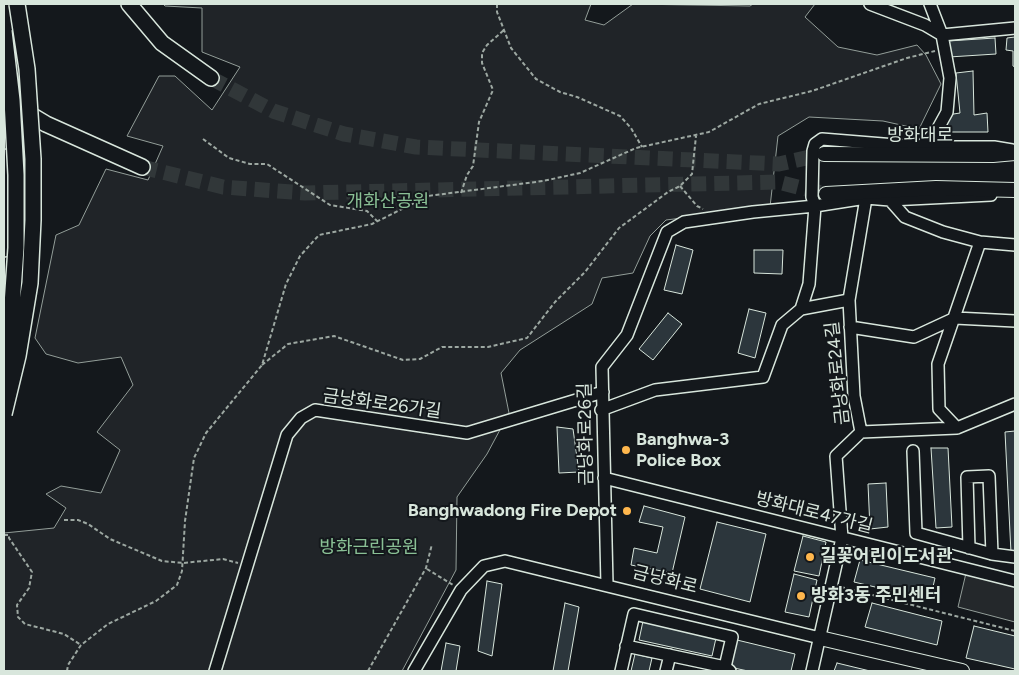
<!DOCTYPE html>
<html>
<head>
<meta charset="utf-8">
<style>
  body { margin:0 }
  #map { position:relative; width:1019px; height:675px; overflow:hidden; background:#14181c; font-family:Figtree,sans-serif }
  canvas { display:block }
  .frame { position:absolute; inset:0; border:5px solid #d8e6dc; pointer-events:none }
</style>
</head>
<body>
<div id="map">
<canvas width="1019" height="675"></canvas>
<div class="frame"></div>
</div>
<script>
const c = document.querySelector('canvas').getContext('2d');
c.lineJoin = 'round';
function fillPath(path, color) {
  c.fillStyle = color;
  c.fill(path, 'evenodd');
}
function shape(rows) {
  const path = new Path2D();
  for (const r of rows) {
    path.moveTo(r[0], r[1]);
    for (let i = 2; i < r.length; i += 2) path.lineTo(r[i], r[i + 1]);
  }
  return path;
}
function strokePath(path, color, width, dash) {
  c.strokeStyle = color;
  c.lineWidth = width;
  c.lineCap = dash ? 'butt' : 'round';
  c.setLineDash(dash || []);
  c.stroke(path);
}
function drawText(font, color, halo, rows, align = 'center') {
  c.font = font + ' Figtree,"Noto Sans KR",sans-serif';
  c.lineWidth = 4;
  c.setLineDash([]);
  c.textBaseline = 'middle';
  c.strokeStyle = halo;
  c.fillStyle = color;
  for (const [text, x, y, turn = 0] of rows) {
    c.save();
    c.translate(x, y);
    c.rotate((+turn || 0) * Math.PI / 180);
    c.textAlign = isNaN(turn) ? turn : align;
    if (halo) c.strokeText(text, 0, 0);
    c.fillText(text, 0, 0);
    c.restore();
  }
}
const green = shape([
  [163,4,591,4,585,20,604,25,633,4,750,6,753,4,815,4,805,17,838,47,877,55,917,45,926,55,941,84,919,129,883,121,809,117,778,136,770,207,666,220,650,236,633,273,602,278,592,304,520,350,501,373,509,413,487,454,457,497,456,570,402,671,4,671,4,533,54,528,66,508,46,494,61,486,101,493,120,450,97,432,133,385,121,357,78,363,46,354,35,338,56,235,79,225,106,169,148,180,163,146,127,136,159,76,175,76,212,110,240,67,202,52,202,8,165,6,163,4]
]);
const parking = shape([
  [967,569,1015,582,1015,622,958,607,967,569]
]);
const building = shape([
  [1015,37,1015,67,1013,66,1013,51,1006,50,1007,38,1015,37],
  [995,38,996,54,949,57,948,41,995,38],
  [973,71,974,115,987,113,988,132,947,132,947,115,960,113,956,73,973,71],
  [676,245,693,250,682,294,664,290,676,245],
  [754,250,783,250,782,274,754,273,754,250],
  [749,309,766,313,755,358,738,353,749,309],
  [668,313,682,324,653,360,639,349,668,313],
  [557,427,573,429,579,472,559,473,557,427],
  [1015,431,1015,552,1011,553,1005,432,1015,431],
  [931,448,948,448,952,527,936,528,931,448],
  [886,483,888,527,870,529,868,484,886,483],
  [644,506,685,517,672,573,631,565,634,548,657,553,663,527,639,522,644,506],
  [717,522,766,534,750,602,700,589,717,522],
  [803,536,826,542,819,576,794,571,803,536],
  [860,560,935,578,930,600,854,582,860,560],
  [794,574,817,580,809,617,785,612,794,574],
  [487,581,502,584,492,656,478,651,487,581],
  [565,603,579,607,568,671,553,671,565,603],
  [872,603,942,621,937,645,865,627,872,603],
  [643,621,716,638,712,656,639,640,643,621],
  [974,626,1015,636,1015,669,966,658,974,626],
  [737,640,795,654,791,671,748,671,734,668,731,661,737,640],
  [446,643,460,646,456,671,441,671,446,643],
  [635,654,652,658,649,671,631,671,635,654],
  [837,663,870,671,834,671,837,663]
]);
const highwayTunnel = shape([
  [211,78,273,111,344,134,416,147,779,164,824,154],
  [142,167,223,187,305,193,778,182,826,194]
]);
const path = shape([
  [497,4,497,12,511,48,536,79,560,92,577,97,620,116,631,128,642,147],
  [203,139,229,158,250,164,267,164,330,205,367,211,377,221],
  [680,186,697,206,703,209],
  [461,193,467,175,473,166,479,122,493,90,482,63,482,53,487,45,504,30],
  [262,365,288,344,334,336,403,360,420,359,442,347,488,347,527,338,555,302,585,272,619,228,668,192,680,186,692,174,696,136],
  [64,520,78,520,88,524,110,539,162,561,183,563,223,559,238,563],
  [4,535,9,535,9,538,32,572,29,588,17,605,18,617,25,624,64,634,81,645],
  [427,569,453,585],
  [841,587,1015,631],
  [67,671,68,665,81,645,108,624,156,601,177,585,182,571,185,521,194,458,206,433,262,365,286,284,300,256,319,235,372,224,428,196,543,181,580,173,636,148,709,132,759,104,812,91,907,58,935,51],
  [368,671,426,568,432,544]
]);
const minor = shape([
  [870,4,925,25,942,35,1015,28],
  [920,147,936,132,947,112,950,78,942,35,930,4],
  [991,195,890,200,866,198,815,206,812,197,813,151,815,144,822,139,920,147,994,147,1012,150],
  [890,200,905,217,943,232,980,242,1015,245],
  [850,327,914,337,955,318,1015,321],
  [601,410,655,390,763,377,782,325,801,309,849,300],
  [957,428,939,409,938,364,980,242],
  [861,432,854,396,849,300,866,198],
  [861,432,957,428,1015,404],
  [913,451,916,533,992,554,1015,557],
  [604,478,1015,581],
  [969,548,967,477,989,476,992,554],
  [607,585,602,367,627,335,667,232,684,222,753,212,815,206,809,284,801,309],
  [626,646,725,667],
  [215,671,287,435,301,418,315,410,467,433,603,392],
  [414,671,461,590,484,566,505,561,820,638],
  [621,671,634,614,732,637,725,667,730,671],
  [666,671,670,655],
  [812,671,842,538,836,456,861,432]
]);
const major = shape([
  [824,154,993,155,1015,153],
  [826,194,936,188,1015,190],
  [820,638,962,671]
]);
const highway = shape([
  [129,4,162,43,211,78],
  [4,99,46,124,142,167],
  [4,157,4,249]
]);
const highwayBridge = shape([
  [4,31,12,100,16,175,16,248,11,319,4,373],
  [4,414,18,356,30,283,33,220,33,159,27,69,17,4]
]);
const markers = [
  [626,450,5,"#ffb74d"],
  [627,511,5,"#ffb74d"],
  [810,557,5,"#ffb74d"],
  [801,596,5,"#ffb74d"]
];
const streetNames = [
  ["방화대로",920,136],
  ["금낭화로24길",838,373,-96],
  ["금낭화로26가길",382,404,8],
  ["금낭화로26길",586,434,-91],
  ["방화대로47가길",814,513,14],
  ["금낭화로",665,580,14]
];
const parkNames = [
  ["개화산공원",388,202],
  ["방화근린공원",369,548]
];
const poiNames = [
  ["Banghwa-3",636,440],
  ["Police Box",636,461],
  ["Banghwadong Fire Depot",617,511,"right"],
  ["길꽃어린이도서관",820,557],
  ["방화3동 주민센터",811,596]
];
fillPath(green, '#202428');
strokePath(green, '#939e99', 1);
fillPath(parking, '#24282b');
strokePath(parking, '#939e99', 1);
fillPath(building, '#2c363c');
strokePath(building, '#d8e6dc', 1);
strokePath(highwayTunnel, '#313739', 15, [15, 8]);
strokePath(minor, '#d8e6dc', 14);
strokePath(major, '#d8e6dc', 16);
strokePath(highway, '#d8e6dc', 18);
strokePath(path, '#9da8a2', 2, [4, 2.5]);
strokePath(minor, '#14181c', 11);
strokePath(major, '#14181c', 14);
strokePath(highway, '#14181c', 15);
strokePath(highwayBridge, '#d8e6dc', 18, []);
strokePath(highwayBridge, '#14181c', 15);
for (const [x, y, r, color] of markers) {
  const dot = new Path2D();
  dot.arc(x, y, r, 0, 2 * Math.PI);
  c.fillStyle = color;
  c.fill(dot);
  strokePath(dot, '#14181c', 2);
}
drawText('18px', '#d8e6dc', '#14181c', streetNames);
drawText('18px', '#8ac095', '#14181c', parkNames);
drawText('bold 18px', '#d8e6dc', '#14181c', poiNames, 'left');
</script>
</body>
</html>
